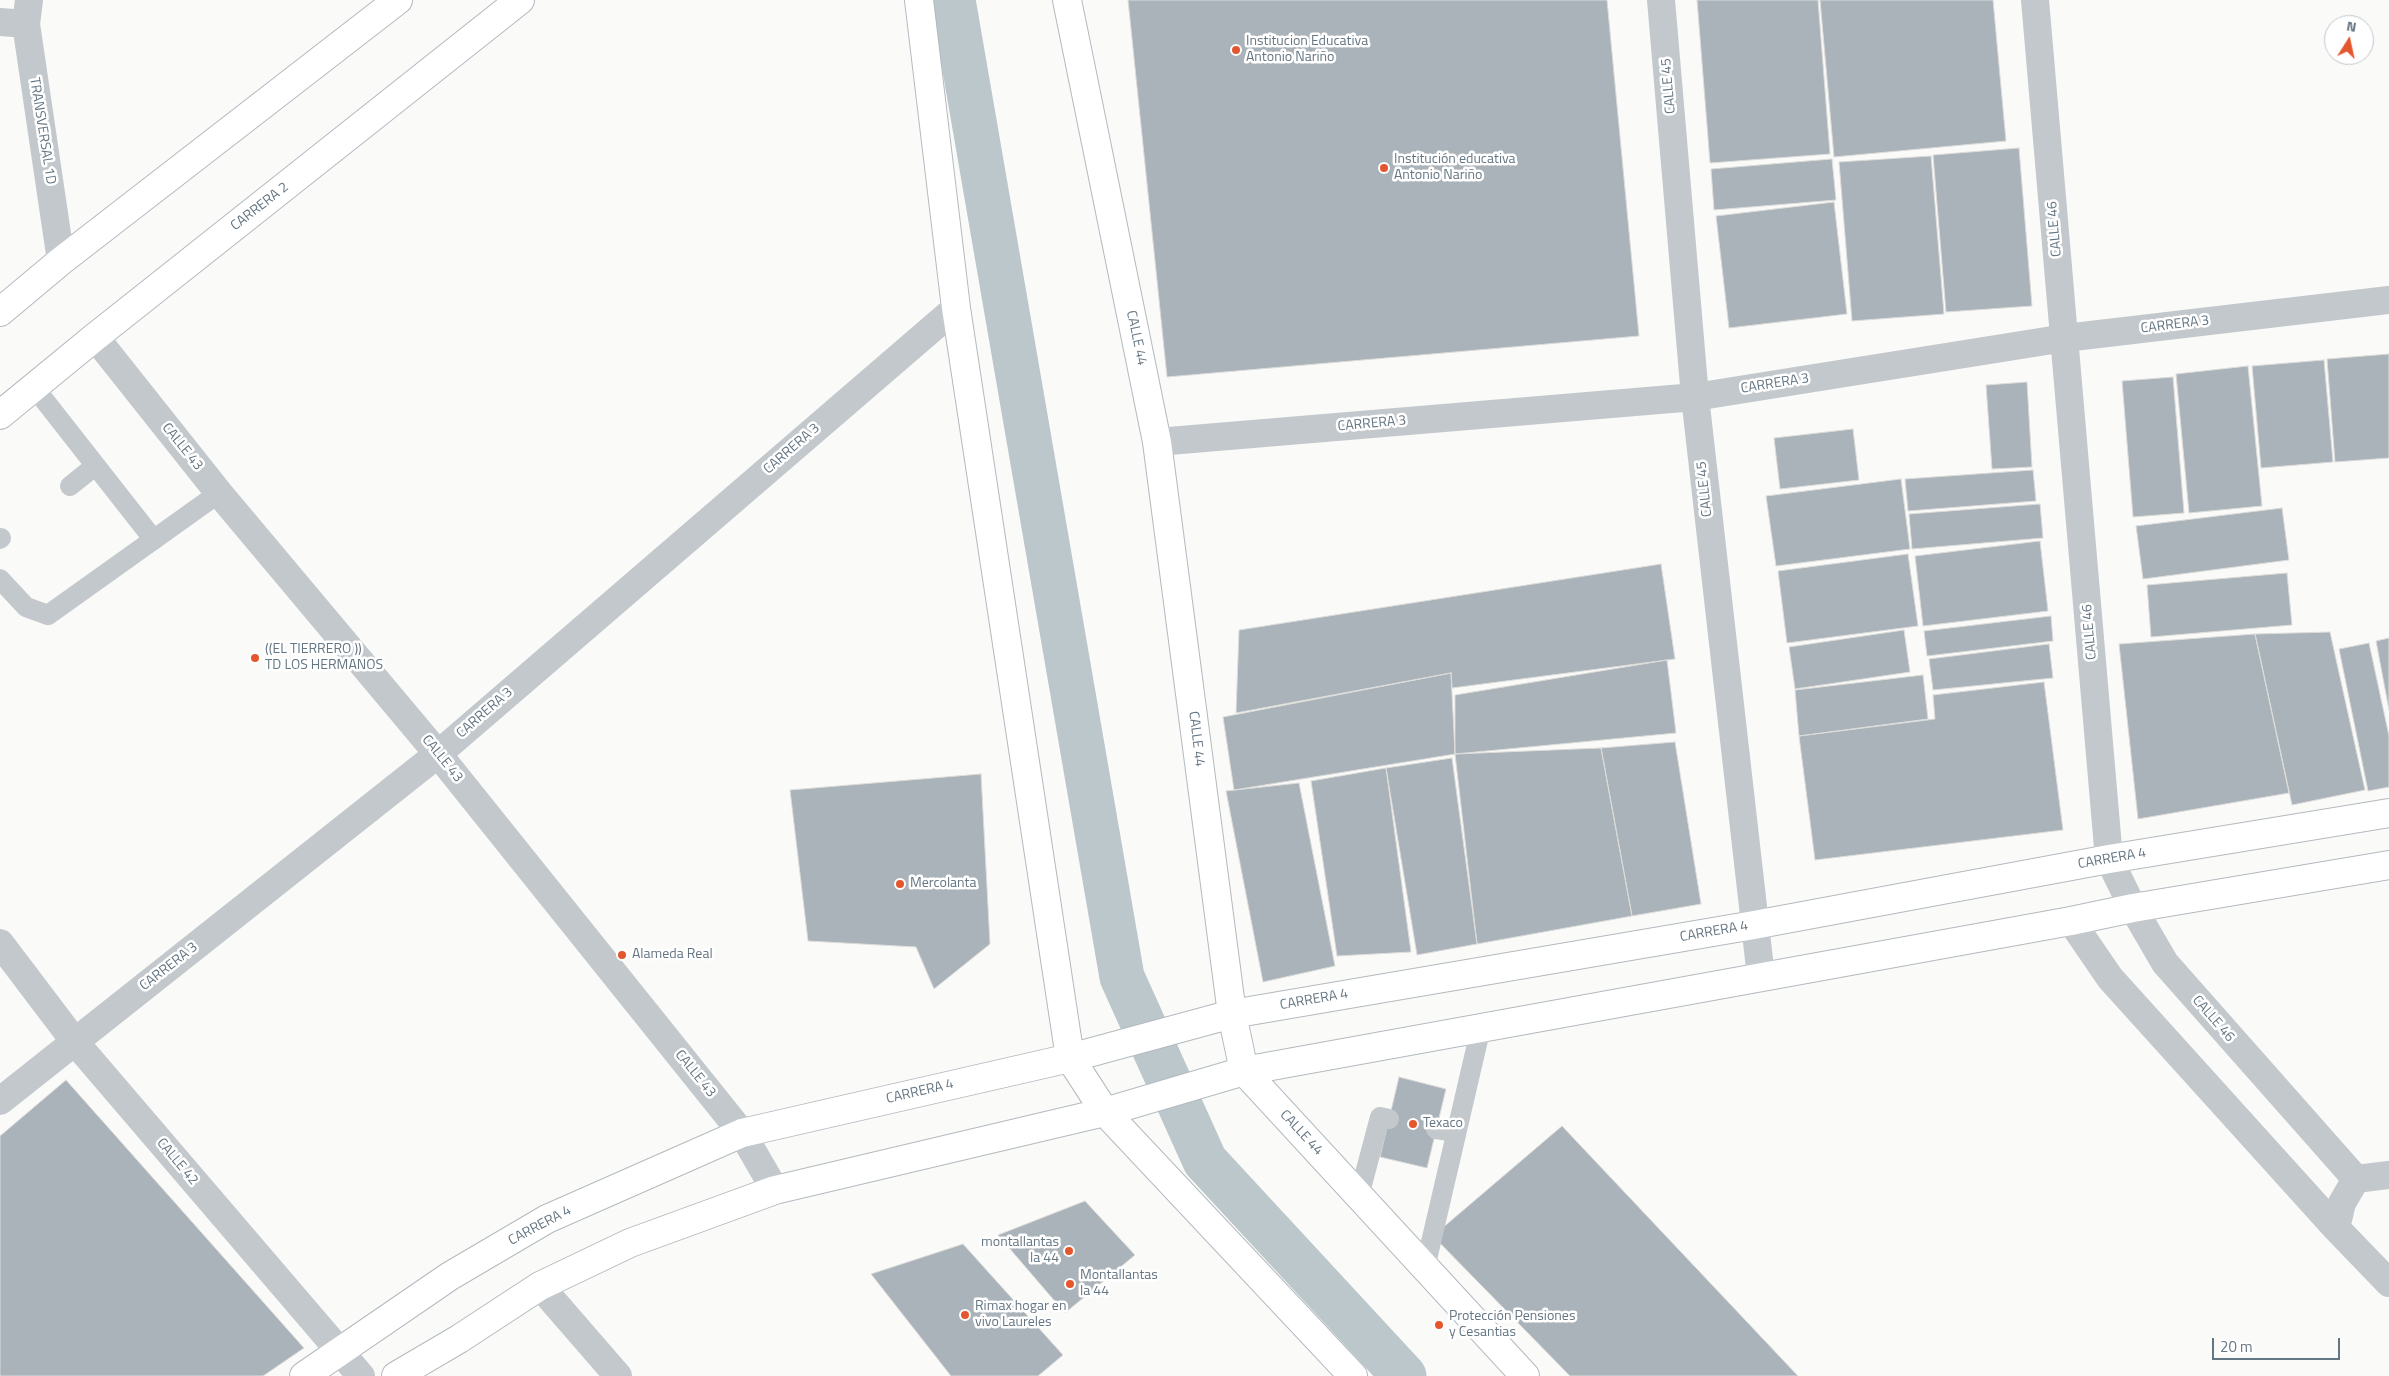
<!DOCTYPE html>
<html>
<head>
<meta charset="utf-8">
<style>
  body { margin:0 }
  #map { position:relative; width:2389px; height:1376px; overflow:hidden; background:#fafaf8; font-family:"Titillium Web",sans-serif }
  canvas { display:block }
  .north { position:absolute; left:2324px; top:15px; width:50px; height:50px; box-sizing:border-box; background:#fff; border:1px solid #c1c8cd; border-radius:50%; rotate:10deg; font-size:14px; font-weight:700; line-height:20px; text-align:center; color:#657683 }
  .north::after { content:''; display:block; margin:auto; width:18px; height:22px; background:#e4572e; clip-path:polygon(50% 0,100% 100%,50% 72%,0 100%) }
  .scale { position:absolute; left:2212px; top:1338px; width:128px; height:22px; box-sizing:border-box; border:2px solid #657683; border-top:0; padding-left:6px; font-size:15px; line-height:18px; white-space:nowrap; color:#657683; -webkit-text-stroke:4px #fff; paint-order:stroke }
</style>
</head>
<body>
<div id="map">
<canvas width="2389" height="1376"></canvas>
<div class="north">N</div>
<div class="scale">20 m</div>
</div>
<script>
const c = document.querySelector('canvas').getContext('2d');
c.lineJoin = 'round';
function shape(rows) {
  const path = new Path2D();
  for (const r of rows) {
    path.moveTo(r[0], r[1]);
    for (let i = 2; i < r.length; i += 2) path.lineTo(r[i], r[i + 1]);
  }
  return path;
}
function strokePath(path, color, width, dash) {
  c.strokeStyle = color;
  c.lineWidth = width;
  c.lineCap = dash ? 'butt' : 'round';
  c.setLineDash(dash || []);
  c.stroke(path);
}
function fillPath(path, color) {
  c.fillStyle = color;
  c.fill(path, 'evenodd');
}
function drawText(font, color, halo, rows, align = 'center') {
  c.font = font + ' "Titillium Web",sans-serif';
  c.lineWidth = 5;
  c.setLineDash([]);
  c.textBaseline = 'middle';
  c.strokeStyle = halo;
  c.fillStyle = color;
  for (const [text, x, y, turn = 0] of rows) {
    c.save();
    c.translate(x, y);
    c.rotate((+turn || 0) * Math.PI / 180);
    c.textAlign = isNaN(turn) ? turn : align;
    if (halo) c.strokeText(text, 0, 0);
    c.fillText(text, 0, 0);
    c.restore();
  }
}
const canal = shape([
  [953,0,1122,977,1205,1161,1404,1376]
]);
const building = shape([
  [1128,0,1607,0,1639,336,1167,377,1128,0],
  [1697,0,1818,0,1830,154,1710,163,1697,0],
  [1820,0,1993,0,2006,141,1834,157,1820,0],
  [2019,148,2032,306,1946,312,1933,155,2019,148],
  [1931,156,1944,314,1852,321,1839,162,1931,156],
  [1832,159,1836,200,1714,210,1711,169,1832,159],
  [1834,202,1847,314,1729,328,1716,216,1834,202],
  [2389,354,2389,458,2335,462,2327,359,2389,354],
  [2324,360,2333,462,2261,468,2252,366,2324,360],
  [2248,366,2262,506,2189,513,2176,374,2248,366],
  [2173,377,2184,513,2133,517,2122,381,2173,377],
  [2027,382,2032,467,1992,469,1986,385,2027,382],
  [1853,429,1859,480,1780,489,1774,438,1853,429],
  [2033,470,2036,501,1908,511,1905,479,2033,470],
  [1901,479,1910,549,1776,566,1766,496,1901,479],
  [2040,504,2043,538,1912,549,1909,514,2040,504],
  [2282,508,2289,560,2143,579,2136,526,2282,508],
  [2040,541,2048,611,1923,626,1915,556,2040,541],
  [1908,554,1918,626,1787,643,1778,571,1908,554],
  [1661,564,1675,659,1452,688,1451,673,1236,713,1239,630,1661,564],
  [2287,573,2292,625,2151,637,2147,585,2287,573],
  [2051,616,2053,641,1927,656,1924,631,2051,616],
  [1904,630,1910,672,1795,689,1789,647,1904,630],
  [2330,632,2365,790,2292,805,2255,634,2330,632],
  [2255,634,2289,793,2138,819,2119,644,2255,634],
  [2389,638,2389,710,2376,641,2389,638],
  [2369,643,2389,736,2389,787,2368,791,2339,649,2369,643],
  [2049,644,2053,678,1933,690,1929,659,2049,644],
  [1667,660,1676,733,1455,754,1455,695,1667,660],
  [1451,673,1455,754,1234,790,1223,717,1451,673],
  [1923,675,1928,719,1799,736,1795,690,1923,675],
  [2044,682,2063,830,1815,860,1799,736,1935,719,1933,695,2044,682],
  [1675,742,1701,904,1632,916,1601,748,1675,742],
  [1601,748,1632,916,1477,944,1455,754,1601,748],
  [1452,758,1477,944,1417,955,1386,768,1452,758],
  [1386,768,1411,952,1337,956,1311,781,1386,768],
  [981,774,990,944,934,989,916,947,808,941,790,790,981,774],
  [1299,783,1335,966,1263,982,1226,791,1299,783],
  [1399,1077,1446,1089,1427,1168,1380,1157,1399,1077],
  [66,1080,304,1348,263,1376,0,1376,0,1136,66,1080],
  [1562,1126,1798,1376,1570,1376,1433,1236,1562,1126],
  [1085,1201,1135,1255,1065,1313,998,1235,1085,1201],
  [963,1244,1063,1355,1038,1376,951,1376,871,1274,963,1244]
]);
const lane = shape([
  [34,387,154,540],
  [70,486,95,466],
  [0,539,1,538],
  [0,579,26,607,48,615,219,493],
  [1436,1129,1456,1132],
  [1359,1196,1380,1117,1389,1119],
  [1425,1268,1481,1027]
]);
const street = shape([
  [29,0,26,24,61,261],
  [1661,0,1695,397,1761,977],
  [2035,0,2109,859,2133,908,2165,963,2356,1179],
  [0,22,26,24],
  [95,337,219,493,438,754,742,1133,775,1190],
  [1157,442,1695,397,2065,338,2389,300],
  [2071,921,2110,978,2336,1228],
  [0,943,75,1042,361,1376],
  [0,1101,438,754,956,308],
  [2389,1175,2356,1179,2342,1203,2336,1228,2389,1283],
  [540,1286,618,1376]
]);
const secondary = shape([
  [919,0,956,308,1070,1058,1105,1112,1353,1376],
  [1067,0,1157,442,1232,1014,1244,1071,1525,1376],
  [0,312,61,261,398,0],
  [0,415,95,337,520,0],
  [304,1376,450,1276,547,1219,742,1133,1070,1058,1232,1014,1754,925,2109,859,2389,813],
  [396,1376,459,1339,540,1286,630,1243,775,1190,1105,1112,1244,1071,2071,921,2133,908,2389,865]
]);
const markers = [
  [1236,50,5,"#e4572e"],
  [1384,168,5,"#e4572e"],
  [255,658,5,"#e4572e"],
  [900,884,5,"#e4572e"],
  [622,955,5,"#e4572e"],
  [1413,1124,5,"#e4572e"],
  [1069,1251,5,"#e4572e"],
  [1070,1284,5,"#e4572e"],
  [965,1315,5,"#e4572e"],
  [1439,1325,5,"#e4572e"]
];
const poiNames = [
  ["Institucion Educativa",1246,42],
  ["Antonio Nariño",1246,58],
  ["Institución educativa",1394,160],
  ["Antonio Nariño",1394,176],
  ["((EL TIERRERO ))",265,650],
  ["TD LOS HERMANOS",265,666],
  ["Mercolanta",910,884],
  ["Alameda Real",632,955],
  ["Texaco",1423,1124],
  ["montallantas",1059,1243,"right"],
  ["la 44",1059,1259,"right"],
  ["Montallantas",1080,1276],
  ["la 44",1080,1292],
  ["Rimax hogar en",975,1307],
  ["vivo Laureles",975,1323],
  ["Protección Pensiones",1449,1317],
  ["y Cesantias",1449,1333]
];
const streetNames = [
  ["CALLE 45",1669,86,-95],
  ["TRANSVERSAL 1D",42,131,81],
  ["CARRERA 2",260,207,-38],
  ["CALLE 46",2055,229,-95],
  ["CARRERA 3",2175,325,-7],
  ["CALLE 44",1136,338,78],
  ["CARRERA 3",1775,384,-9],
  ["CARRERA 3",1372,424,-5],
  ["CALLE 43",182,447,51],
  ["CARRERA 3",792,449,-41],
  ["CALLE 45",1705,489,-96],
  ["CALLE 46",2090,632,-95],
  ["CARRERA 3",485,713,-41],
  ["CALLE 44",1196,739,83],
  ["CALLE 43",442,759,51],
  ["CARRERA 4",2112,859,-10],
  ["CARRERA 4",1714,932,-10],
  ["CARRERA 3",169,967,-38],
  ["CARRERA 4",1314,1000,-10],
  ["CALLE 46",2213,1019,49],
  ["CALLE 43",695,1074,51],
  ["CARRERA 4",920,1092,-13],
  ["CALLE 44",1301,1133,47],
  ["CALLE 42",177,1162,50],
  ["CARRERA 4",540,1226,-28]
];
strokePath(canal, '#bbc7cb', 45);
fillPath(building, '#aab3b9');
strokePath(building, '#dcdcda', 1);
strokePath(secondary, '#b3babf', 30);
strokePath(lane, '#c3c8cc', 20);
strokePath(street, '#c3c8cc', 28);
strokePath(secondary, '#fff', 28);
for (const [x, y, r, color] of markers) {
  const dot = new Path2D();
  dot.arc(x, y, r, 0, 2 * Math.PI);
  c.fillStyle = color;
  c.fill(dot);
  strokePath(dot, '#fff', 2);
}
drawText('14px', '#657683', '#fff', poiNames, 'left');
drawText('14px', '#657683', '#fff', streetNames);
</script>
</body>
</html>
